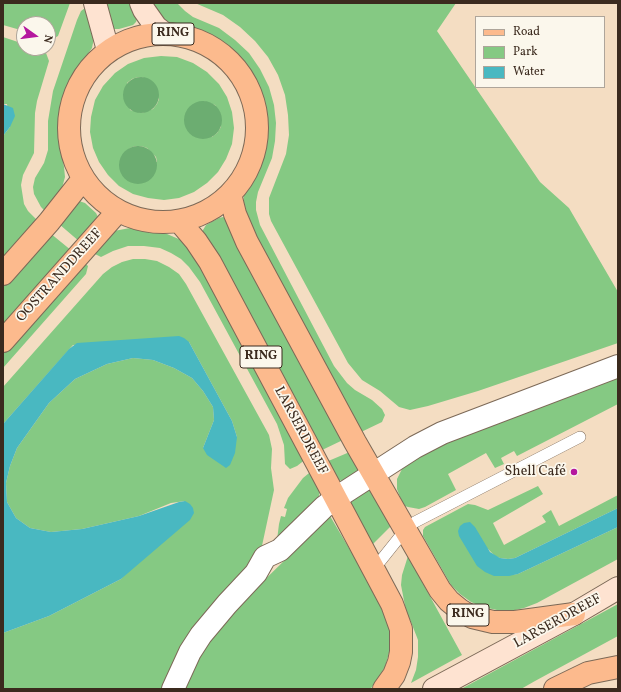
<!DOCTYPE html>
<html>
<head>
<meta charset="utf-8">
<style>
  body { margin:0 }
  #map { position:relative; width:621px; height:692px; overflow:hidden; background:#f4ddc2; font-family:Vollkorn,serif }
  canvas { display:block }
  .frame { position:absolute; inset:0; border:4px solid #3b2a1e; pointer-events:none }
  .legend { position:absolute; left:475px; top:16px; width:130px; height:72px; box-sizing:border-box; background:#fbf7ec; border:1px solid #aea59a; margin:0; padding:5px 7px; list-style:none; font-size:12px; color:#3b2a1e }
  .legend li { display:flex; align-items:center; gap:8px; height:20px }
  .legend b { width:20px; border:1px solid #aea59a }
  .north { position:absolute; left:16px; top:16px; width:40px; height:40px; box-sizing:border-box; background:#fbf7ec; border:1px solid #aea59a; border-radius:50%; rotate:104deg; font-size:11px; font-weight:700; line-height:16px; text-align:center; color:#3b2a1e }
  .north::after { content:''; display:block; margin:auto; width:14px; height:18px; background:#b5179e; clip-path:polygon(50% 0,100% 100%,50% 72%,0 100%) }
</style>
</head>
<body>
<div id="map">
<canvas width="621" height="692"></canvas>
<div class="frame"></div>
<ul class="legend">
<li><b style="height:5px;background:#fcba8d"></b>Road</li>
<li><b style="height:11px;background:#85c983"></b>Park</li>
<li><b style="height:11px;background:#49b8c1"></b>Water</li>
</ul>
<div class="north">N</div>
</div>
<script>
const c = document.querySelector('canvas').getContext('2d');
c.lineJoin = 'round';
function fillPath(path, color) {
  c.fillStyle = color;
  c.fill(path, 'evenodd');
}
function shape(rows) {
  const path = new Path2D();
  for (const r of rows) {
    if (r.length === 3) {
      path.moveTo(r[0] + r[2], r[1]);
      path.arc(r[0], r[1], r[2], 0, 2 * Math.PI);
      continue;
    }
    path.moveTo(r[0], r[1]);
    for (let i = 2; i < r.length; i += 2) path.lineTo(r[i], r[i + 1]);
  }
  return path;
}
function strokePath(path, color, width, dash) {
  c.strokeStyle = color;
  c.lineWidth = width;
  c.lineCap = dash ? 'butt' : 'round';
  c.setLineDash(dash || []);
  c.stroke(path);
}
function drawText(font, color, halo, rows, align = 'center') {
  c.font = font + ' Vollkorn,serif';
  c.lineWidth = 3.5;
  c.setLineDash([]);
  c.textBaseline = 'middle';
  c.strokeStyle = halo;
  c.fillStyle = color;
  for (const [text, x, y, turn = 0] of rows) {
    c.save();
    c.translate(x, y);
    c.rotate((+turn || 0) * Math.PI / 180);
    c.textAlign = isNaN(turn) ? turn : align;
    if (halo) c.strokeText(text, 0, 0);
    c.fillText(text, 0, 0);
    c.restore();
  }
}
const green = shape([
  [3,3,70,3,58,36,51,40,48,39,48,24,24,24,24,31,3,25],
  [102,3,132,3,137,19,136,22,133,25,119,29,114,29],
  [150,3,177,3,185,11,193,17,219,28,235,40,249,53,260,69,269,87,274,105,276,123,275,141,272,158,258,192,256,202,256,210,260,225,334,366,347,383,355,390,372,400,382,409,385,415,382,422,359,433,246,224,243,204,244,194,256,170,262,155,265,139,265,123,263,107,259,91,251,75,241,60,228,48,214,38,198,30,174,24,167,21,160,16],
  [195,3,456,3,437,31,540,182,569,208,618,292,618,343,478,391,428,406,410,410,399,407,380,391,362,380,348,363,271,221,269,214,269,198,286,154,289,135,288,115,285,95,278,75,268,57,255,41,240,27,223,15],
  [88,6,94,38,92,48,70,80,60,108,59,124,60,141,64,167,65,177,62,188,47,213,41,207,34,194,33,187,35,178,44,163,48,150,48,121,53,91,77,20,81,11],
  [3,37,24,44,24,48,35,48,42,50,46,53,49,61,37,101,35,113,34,153,23,175,21,185,24,204,28,211,39,222,3,263,3,136,10,127,7,104,3,104],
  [161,56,177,57,193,63,207,72,219,84,227,97,232,112,234,128,232,144,226,159,218,172,207,183,194,192,179,198,164,200,148,198,133,194,119,186,108,175,99,162,93,148,90,132,91,117,95,100,103,86,115,73,128,64,144,58],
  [138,77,143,77,159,99,157,104,153,109,142,113,130,110,127,83,132,79],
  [203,101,215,105,221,115,221,127,217,133,212,137],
  [135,146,141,146,147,148,156,157,157,162,120,163,125,152,130,148],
  [79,201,85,203,96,213,98,217,80,242,59,224],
  [223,217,225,218,345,439,320,451,203,235,203,230,206,225,219,218],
  [130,228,160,231,181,240,190,247,306,459,297,466,290,469,285,464,284,445,277,424,200,282,189,267,181,259,171,253,160,248,144,246,128,246,113,251,101,257,95,254,114,231],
  [50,233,72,251,3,330,3,287],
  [133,259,145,259,157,261,169,267,179,274,186,284,269,435,272,449,271,468,274,490,260,555,164,689,3,689,3,633,49,616,121,579,185,501,171,503,139,516,82,529,51,532,30,528,16,518,7,502,6,483,10,466,17,448,49,403,75,379,107,364,133,358,153,360,174,368,192,378,203,391,213,407,214,420,203,448,237,437,232,421,189,342,73,345,3,424,3,387,103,274,112,267,122,262],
  [83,261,88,266,86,274,3,368,3,352],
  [618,376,618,404,517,456,514,451,501,458,504,464,495,468,486,453,448,474,456,490,425,507,419,509,408,507,405,506,400,497,397,489,397,479,403,467,444,442],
  [352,451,359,468,356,474,344,481,337,480,326,462],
  [314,469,320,491,318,500,277,540,279,524,281,516,285,517,287,509,284,508,288,498,303,478],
  [371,486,392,525,372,545,348,502],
  [538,486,543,494,493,523,504,545,546,522,542,516,551,510,559,526,618,495,618,508,515,558,508,559,500,558,495,556,487,548,502,576,518,574,618,527,618,559,537,603,524,608,511,611,497,610,483,607,471,602,460,594,451,585,423,536,423,530,425,527,468,504,475,505,488,510],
  [330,516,376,594,389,623,390,638,389,653,385,667,373,686,370,689,185,689,201,653,213,636,245,599],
  [408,556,462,655,411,683,416,670,418,657,418,640,411,622,406,611,401,585,402,575],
  [618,604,618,636,535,681,521,689,461,689]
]);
const forest = shape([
  [141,95,18],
  [203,120,19],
  [138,165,19]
]);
const water = shape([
  [3,104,13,108,15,116,10,127,3,136],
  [179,336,184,338,189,342,232,421,237,437,235,453,230,465,226,468,207,455,203,448,214,420,213,407,203,391,192,378,174,368,153,360,133,358,107,364,75,379,49,403,17,448,10,466,6,483,7,502,16,518,30,528,51,532,82,529,139,516,179,502,185,501,190,504,193,508,194,513,190,520,121,579,49,616,3,633,3,424,69,349,77,343],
  [618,508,618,527,518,574,509,576,494,576,485,572,477,566,459,536,458,531,460,526,464,523,470,522,475,527,490,552,500,558,508,559,515,558]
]);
const lane = shape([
  [374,569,406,529,415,522,580,437]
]);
const street = shape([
  [173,689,190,652,201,635,227,604,256,573,265,557,280,550,324,507,336,498,415,447,442,433,618,366]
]);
const secondary = shape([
  [95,3,108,50],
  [141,3,144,10,156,27,164,33],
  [434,689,574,614,618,588]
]);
const primary = shape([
  [163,128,94],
  [230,194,235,214,247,242,355,442,440,590,449,601,460,610,472,617,493,622,515,622,574,614],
  [179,221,196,241,210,262,392,604,401,629,401,652,399,662,394,675,384,689],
  [3,274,49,222,83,179],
  [3,341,118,211],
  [555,689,588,673,618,667]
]);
const markers = [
  [574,472,4,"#b5179e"]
];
const shields = [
  [173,34,42],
  [261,357,42],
  [468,615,42]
];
const shieldNames = [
  ["RING",173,34],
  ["RING",261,357],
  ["RING",468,615]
];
const streetNames = [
  ["OOSTRANDDREEF",60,276,-48],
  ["LARSERDREEF",300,431,62],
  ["LARSERDREEF",558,622,-29]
];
const poiNames = [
  ["Shell Café",566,472]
];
fillPath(green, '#85c983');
fillPath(forest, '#6cad71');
fillPath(water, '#49b8c1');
strokePath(lane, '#7c6957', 12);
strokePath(street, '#7c6957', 24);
strokePath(secondary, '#7c6957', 24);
strokePath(primary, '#7c6957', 24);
strokePath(lane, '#fff', 11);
strokePath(street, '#fff', 22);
strokePath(secondary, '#fee3d1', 22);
strokePath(primary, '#fcba8d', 22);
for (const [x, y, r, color] of markers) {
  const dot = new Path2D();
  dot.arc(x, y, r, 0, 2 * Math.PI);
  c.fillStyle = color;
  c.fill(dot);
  strokePath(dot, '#fbf7ec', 1.5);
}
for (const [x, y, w] of shields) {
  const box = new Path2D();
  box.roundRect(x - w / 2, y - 11, w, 22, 3);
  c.fillStyle = '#fbf7ec';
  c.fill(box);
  strokePath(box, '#3b2a1e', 1);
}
drawText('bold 13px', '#3b2a1e', null, shieldNames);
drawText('14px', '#3b2a1e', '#fbf7ec', streetNames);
drawText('14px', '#3b2a1e', '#fbf7ec', poiNames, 'right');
</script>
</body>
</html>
